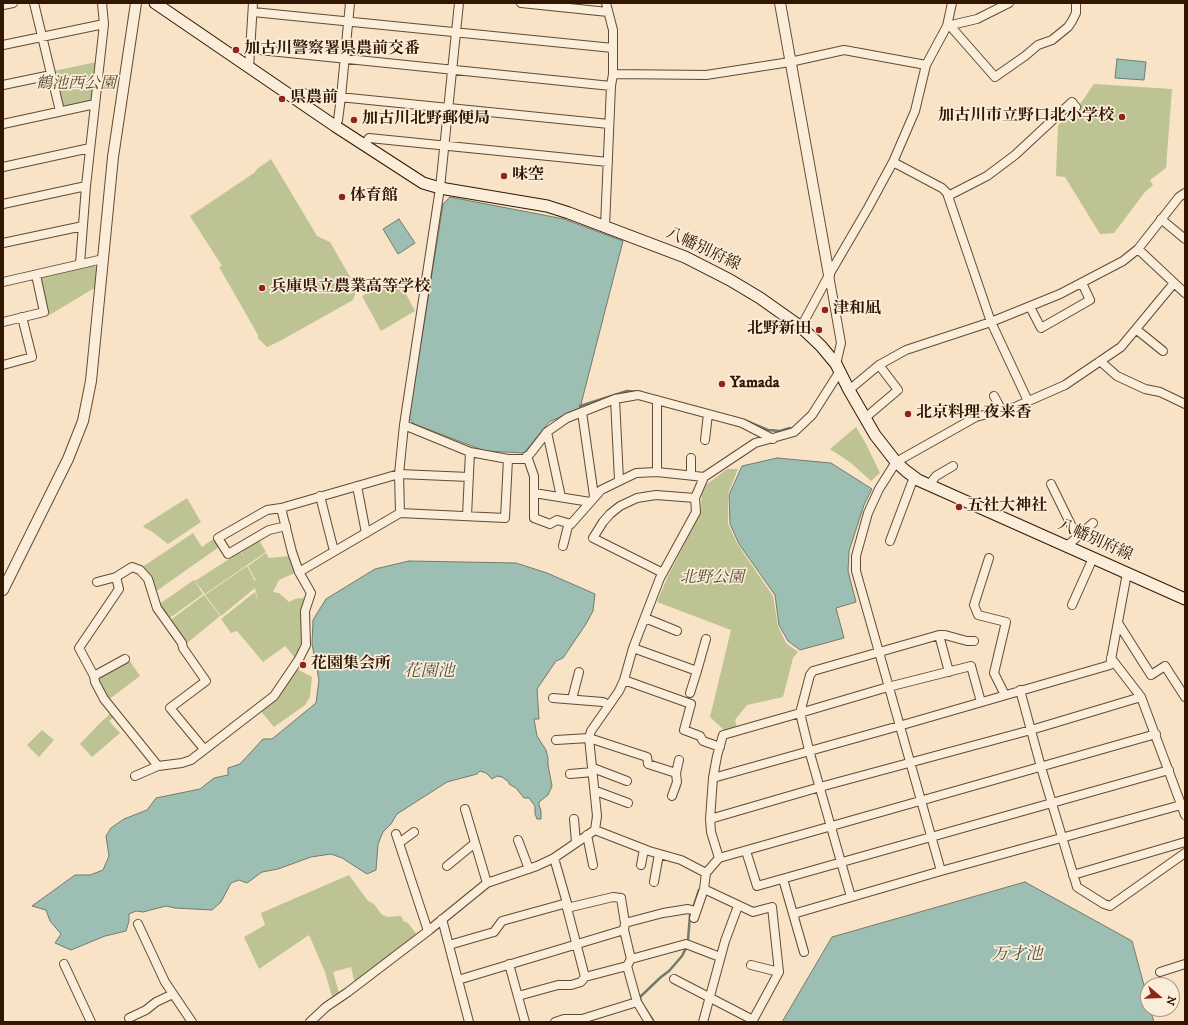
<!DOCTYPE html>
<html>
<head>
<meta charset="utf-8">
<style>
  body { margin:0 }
  #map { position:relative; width:1188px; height:1025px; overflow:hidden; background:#f8e3c6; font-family:"IM FELL DW Pica",serif }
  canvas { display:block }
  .frame { position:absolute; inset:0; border:4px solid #311702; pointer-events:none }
  .north { position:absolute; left:1140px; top:977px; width:40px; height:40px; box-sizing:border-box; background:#faedda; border:1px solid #aa9784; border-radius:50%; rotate:109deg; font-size:11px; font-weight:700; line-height:16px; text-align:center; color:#311702 }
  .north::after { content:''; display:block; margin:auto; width:14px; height:18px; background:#8f2418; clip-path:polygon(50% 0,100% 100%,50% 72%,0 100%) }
</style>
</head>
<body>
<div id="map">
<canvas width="1188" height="1025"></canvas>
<div class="frame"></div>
<div class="north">N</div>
</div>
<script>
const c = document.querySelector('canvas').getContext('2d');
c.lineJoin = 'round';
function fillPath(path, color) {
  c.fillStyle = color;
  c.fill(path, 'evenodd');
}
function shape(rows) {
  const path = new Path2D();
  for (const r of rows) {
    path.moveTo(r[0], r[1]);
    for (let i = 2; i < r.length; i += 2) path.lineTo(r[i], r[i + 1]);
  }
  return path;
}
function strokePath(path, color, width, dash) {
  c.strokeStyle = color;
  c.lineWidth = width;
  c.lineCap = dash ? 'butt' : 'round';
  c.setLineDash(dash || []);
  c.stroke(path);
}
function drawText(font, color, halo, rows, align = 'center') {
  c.font = font + ' "IM FELL DW Pica","Noto Serif JP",serif';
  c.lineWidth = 3.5;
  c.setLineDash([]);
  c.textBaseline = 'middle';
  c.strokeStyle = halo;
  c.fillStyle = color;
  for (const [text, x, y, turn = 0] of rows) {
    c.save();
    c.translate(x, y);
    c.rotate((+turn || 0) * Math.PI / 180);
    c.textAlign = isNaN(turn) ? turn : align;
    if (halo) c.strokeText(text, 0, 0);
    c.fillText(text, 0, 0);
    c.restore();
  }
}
const green = shape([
  [96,62,91,100,63,106,54,71],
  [1094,84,1172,89,1166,168,1150,180,1153,185,1145,192,1114,233,1100,234,1065,177,1056,176,1058,125,1078,107],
  [271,159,317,236,330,242,357,289,353,300,280,341,267,347,258,338,258,335,219,267,222,266,190,216,254,173,257,169],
  [94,266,98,268,96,287,48,316,41,281,42,278],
  [397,277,415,311,381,331,362,296],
  [856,427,865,442,880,473,871,481,851,463,830,449],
  [727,469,738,469,728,494,728,524,738,545,773,596,778,626,786,643,798,652,793,658,783,697,747,705,735,720,737,728,725,731,710,717,731,630,657,602,668,576,700,514,702,494,706,485],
  [187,498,201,522,168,544,151,531,145,528,143,526],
  [193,533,202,547,213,539,219,547,155,592,141,568],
  [259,540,266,552,205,594,195,581,240,552,244,557,241,552],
  [266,553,269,558,289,556,297,572,279,580,273,592,279,593,289,602,295,599,308,597,304,642,296,659,285,646,263,662,237,631,231,633,221,619,255,592,258,601,255,588,221,616,205,595,247,566,255,581,256,579,255,579,248,566],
  [194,580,203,594,174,615,169,618,166,617,158,605],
  [204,595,220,616,186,644,169,621],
  [129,660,140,676,108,700,96,679],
  [295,668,312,677,310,697,305,705,274,727,259,709],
  [111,713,114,717,109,721,120,733,92,757,80,744,99,724],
  [42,730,54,740,39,757,27,745],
  [349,875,368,901,374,904,382,915,388,917,401,916,404,922,406,922,408,923,418,936,355,984,351,967,333,972,340,996,333,1000,325,972,309,935,259,969,244,937,265,925,261,913]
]);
const water = shape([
  [1117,59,1146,62,1144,80,1115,78,1117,59],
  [450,197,564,219,623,241,580,408,549,422,524,453,485,451,414,424,409,418,443,204,450,197],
  [399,219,415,243,398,254,383,229,399,219],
  [777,458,831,463,872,489,864,505,849,551,848,571,856,602,836,608,844,638,800,650,788,641,779,625,775,595,739,544,730,524,729,495,742,466,777,458],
  [409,561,516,563,547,573,595,594,593,611,586,624,563,658,556,661,537,689,539,719,534,719,537,736,546,750,548,758,548,765,552,786,548,795,539,802,539,805,541,811,541,819,537,819,535,814,535,806,529,798,524,798,516,788,509,784,509,782,502,777,497,776,492,779,486,773,480,771,477,774,447,782,397,814,391,824,383,832,378,844,376,870,367,874,342,858,331,854,311,857,278,869,262,872,247,883,239,880,231,883,221,902,212,910,175,908,166,906,143,912,136,911,129,914,129,921,126,931,105,936,71,950,55,943,61,934,50,921,46,910,32,906,75,875,90,875,103,870,109,856,106,836,111,828,124,819,147,810,156,798,200,789,214,778,228,775,228,768,240,764,263,739,272,739,316,703,319,680,312,644,313,620,326,599,375,569,409,561],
  [1025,882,1132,941,1148,1000,1148,1009,1150,1009,1154,1022,782,1022,832,937,1025,882]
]);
const stream = shape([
  [580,406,627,391,641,392],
  [744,420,768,430,780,431,790,428],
  [694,905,699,890],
  [688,940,690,915],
  [654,1022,641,1002,640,997,661,977,669,971,682,956,686,948]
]);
const minor = shape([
  [34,3,60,111],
  [521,3,608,12],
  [3,5,13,3],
  [253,12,613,48],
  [947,26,952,28,995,77,1025,56,1038,45,1052,40,1068,27,1072,21,1076,13,1076,3],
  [947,26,977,19,1009,3],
  [3,45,104,24],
  [250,49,611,86],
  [249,68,253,3],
  [613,74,706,75,790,62,844,50,926,65],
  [3,85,51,75],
  [294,98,299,93,609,124],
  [3,124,95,104],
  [335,126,338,120,341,97,350,3],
  [364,145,369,138,608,162],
  [893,162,942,188,947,193,991,322,1028,401],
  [3,167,90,148],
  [948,196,987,176,1015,155,1072,102,1076,107],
  [3,204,86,186],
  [1161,219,1185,239],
  [605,226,611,86,613,74,613,30,606,3],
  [3,243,83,226],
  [1138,249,1185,293],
  [80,264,86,186,104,24,102,3],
  [829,275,841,343,836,364],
  [3,282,103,259],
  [1030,307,1041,328,1090,300,1082,283],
  [3,322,44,312,36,275],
  [801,327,829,275,868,208,893,162,915,111,926,65,947,26,952,3],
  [1137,330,1163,351],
  [1100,361,1117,376,1145,389,1160,392,1185,404],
  [3,365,32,357,22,317],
  [849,390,879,365,906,350,991,322,1060,294,1123,261,1138,249,1179,197,1185,193],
  [994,396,1002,411],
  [615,399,619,480],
  [582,412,594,496],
  [865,418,898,390,879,365],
  [404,425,470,452,508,459,524,459,530,454,547,432,567,418,615,399,638,395,742,423,773,439],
  [547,432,561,497],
  [705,440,708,414],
  [527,456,534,476,534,518,550,524,557,520,571,524,601,490,636,473,657,472,704,477],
  [657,472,657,400],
  [691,475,691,458],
  [1051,484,1075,533,1079,535],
  [929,485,936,476,953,466],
  [357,486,366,533],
  [534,493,590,502],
  [320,496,334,551],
  [281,508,267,510,218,538,228,554,269,530,286,526],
  [400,513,399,474,404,425,440,188,459,3],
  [467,516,470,452],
  [890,541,914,477],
  [563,546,568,526,571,524],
  [1067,546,1093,523],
  [989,558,974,605,978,615,1006,622,994,673,1005,695],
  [299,572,400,513,505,518,508,459],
  [663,573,593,538,603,522,610,514,620,506,637,498,656,495,695,498],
  [116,577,119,589,79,648,94,676,95,682,104,699,158,766],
  [97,582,116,577,132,567,140,570,148,579,157,608,182,643,183,648,206,681,170,708,204,749],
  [1072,605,1093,558],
  [645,618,677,631],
  [1118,623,1151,675,1165,666,1185,697],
  [939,635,949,672],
  [633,648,697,671,690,693],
  [1111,658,1141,697,1185,815],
  [697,671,706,639],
  [94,676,125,659],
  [624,680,691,704,684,730,700,736,703,741,720,747],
  [1020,690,1041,767,1077,887,1104,904,1110,906,1185,853],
  [553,698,603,702,609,705],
  [572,699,579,672],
  [556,740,589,738,647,757,648,764,676,773,677,782,672,796],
  [593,768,627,781],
  [676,773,679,760],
  [570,774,593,772],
  [135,776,158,766,182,763,191,760,274,696,299,659,306,645,305,611,311,593,299,572,292,552,281,508,399,474,469,477],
  [713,778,899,726,1110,665,1127,573],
  [596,791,628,803],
  [465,809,487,883],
  [574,819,576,842],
  [710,819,820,787,1031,730,1141,697],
  [595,830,649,851,681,860,706,873],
  [396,834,428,931],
  [587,835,593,865],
  [518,840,529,869],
  [399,843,414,832],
  [746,851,757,886,1169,770],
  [554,858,567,903,567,908,585,977],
  [719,858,1156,734],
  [641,865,644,849],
  [447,866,475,843],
  [941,871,856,571,856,556,868,513,879,489,896,462,976,417,1015,407,1065,385,1121,347,1174,283],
  [1073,875,1185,842],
  [783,879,804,952],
  [654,882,659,854],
  [851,897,809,750,800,713,888,687,971,666,981,702],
  [567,908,613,897,621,898,625,923],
  [793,914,941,871,1181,805],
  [694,918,704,889,706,873,719,858,711,832,710,819,713,778,717,756,723,735,800,713,810,675,813,671,939,635,945,635,967,641,974,641],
  [442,919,469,1022],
  [138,924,165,982,192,1022],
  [624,930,631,959,627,966,637,1002,649,1022],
  [449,945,494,932,502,921,567,903],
  [631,959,686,944,720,957],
  [64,964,91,1022],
  [509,964,525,1022],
  [751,965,779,972],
  [1160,972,1185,964],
  [674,979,753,1020,779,972,772,907,753,912,704,889],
  [458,980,624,930,625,923,663,913,688,909,695,911],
  [518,996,558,985,571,985,581,982,585,977,627,966],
  [129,1018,146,1010,156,1002,173,994],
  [310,1022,326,1007,348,992,428,931,487,883,537,866,554,858,595,830,597,816,589,738,591,731,619,691,624,680,633,648,660,578,696,512,695,498,704,477,755,443,794,432,812,415,840,371],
  [555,1022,564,1019,582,1019,637,1002],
  [703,1022,725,941,738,906]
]);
const tertiary = shape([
  [780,3,829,275],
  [3,590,68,459,83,421,91,381,113,157,136,3]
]);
const secondary = shape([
  [155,3,335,126,423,183,440,188,547,206,569,213,685,257,730,280,760,298,801,327,821,346,836,364,849,390,875,435,896,462,906,471,918,480,1185,599]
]);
const markers = [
  [236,50,4,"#8f2418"],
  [282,99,4,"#8f2418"],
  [1122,117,4,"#8f2418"],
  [354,120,4,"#8f2418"],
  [504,176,4,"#8f2418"],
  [342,197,4,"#8f2418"],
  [262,288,4,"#8f2418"],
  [825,310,4,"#8f2418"],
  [819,330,4,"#8f2418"],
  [722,384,4,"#8f2418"],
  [908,414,4,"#8f2418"],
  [959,507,4,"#8f2418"],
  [303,665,4,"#8f2418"]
];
const poiNames = [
  ["加古川警察署県農前交番",244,50],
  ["県農前",290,99],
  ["加古川市立野口北小学校",1114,117,"right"],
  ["加古川北野郵便局",362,120],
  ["味空",512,176],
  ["体育館",350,197],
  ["兵庫県立農業高等学校",270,288],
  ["津和凪",833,310],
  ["北野新田",811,330,"right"],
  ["Yamada",730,384],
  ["北京料理 夜来香",916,414],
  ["五社大神社",967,507],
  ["花園集会所",311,665]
];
const parkNames = [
  ["鶴池西公園",76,85],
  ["北野公園",712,579]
];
const streetNames = [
  ["八幡別府線",703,250,25],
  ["八幡別府線",1095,541,24]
];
const waterNames = [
  ["花園池",429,672],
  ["万才池",1017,955]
];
fillPath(green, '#bec394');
fillPath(water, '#9dbeb2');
strokePath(water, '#727b6c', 1);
strokePath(stream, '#727b6c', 2.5);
strokePath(minor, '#634a33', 10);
strokePath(tertiary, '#634a33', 12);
strokePath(secondary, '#311702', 13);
strokePath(minor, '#faedda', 8);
strokePath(tertiary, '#faedda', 10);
strokePath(secondary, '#faedda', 11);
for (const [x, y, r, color] of markers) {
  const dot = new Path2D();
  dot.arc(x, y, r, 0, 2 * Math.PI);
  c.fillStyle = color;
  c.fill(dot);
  strokePath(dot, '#faedda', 1.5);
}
drawText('bold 16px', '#311702', '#faedda', poiNames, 'left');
drawText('italic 16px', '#5b4b2e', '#faedda', parkNames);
drawText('16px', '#311702', '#faedda', streetNames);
drawText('italic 17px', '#575140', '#faedda', waterNames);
</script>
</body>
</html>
